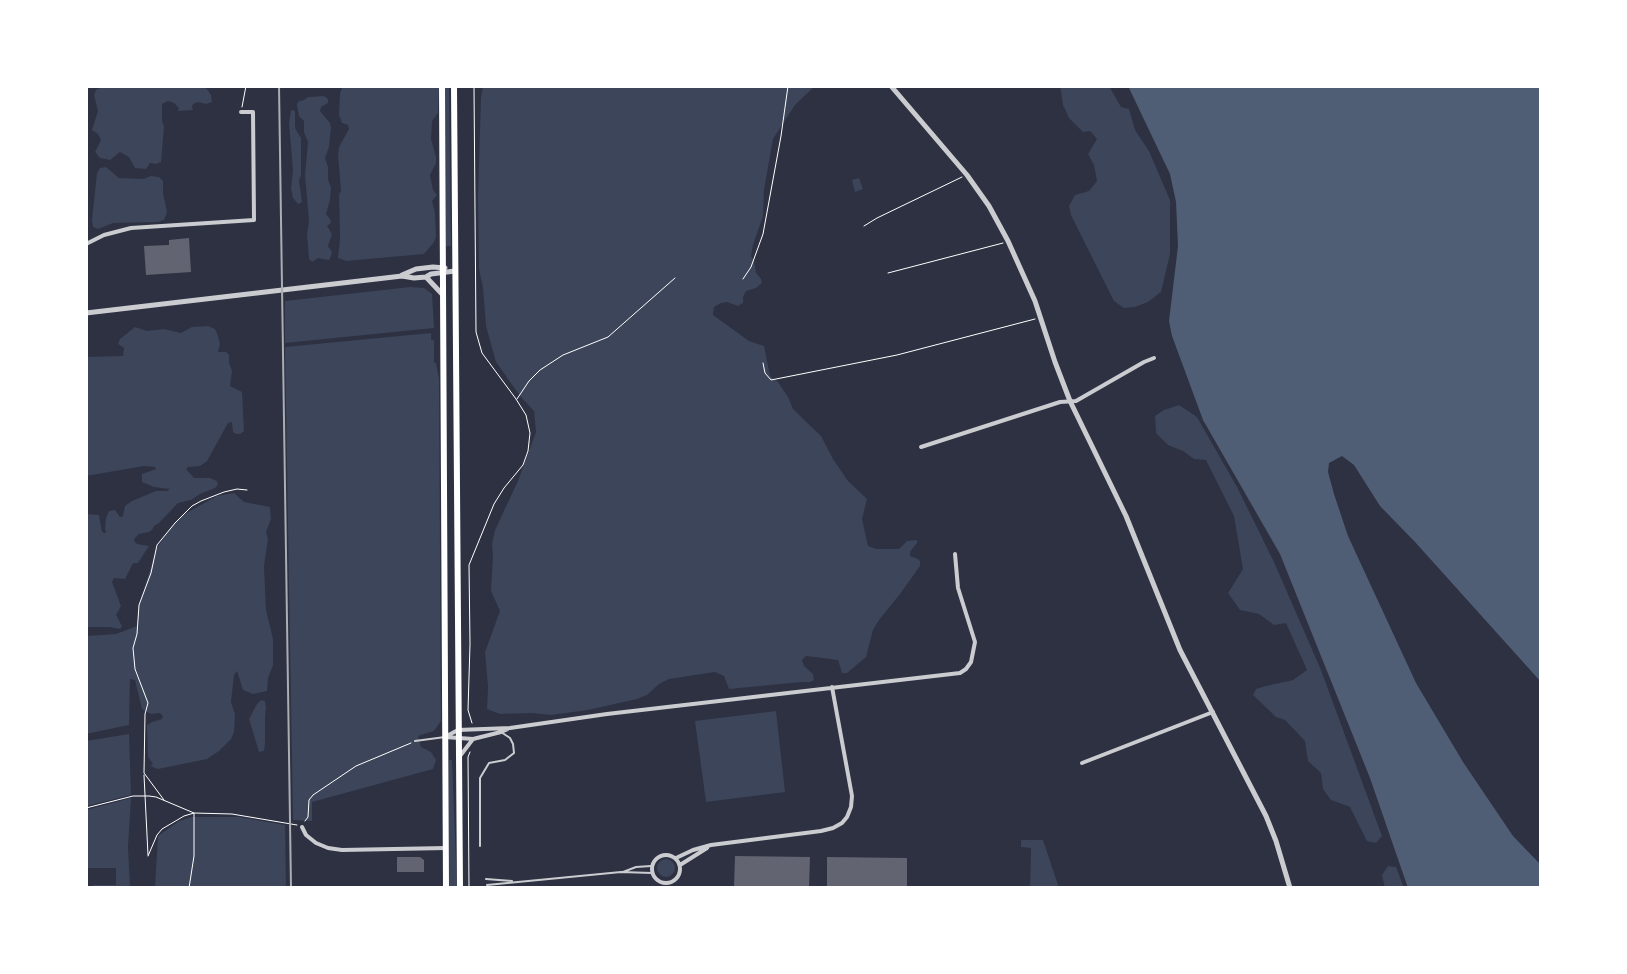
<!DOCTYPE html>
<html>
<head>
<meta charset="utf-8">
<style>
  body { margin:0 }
  #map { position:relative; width:1627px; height:974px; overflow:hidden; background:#2d3142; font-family:Barlow,sans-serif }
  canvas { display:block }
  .frame { position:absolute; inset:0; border:88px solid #fff; pointer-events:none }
</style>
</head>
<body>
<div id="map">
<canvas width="1627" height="974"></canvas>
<div class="frame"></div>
</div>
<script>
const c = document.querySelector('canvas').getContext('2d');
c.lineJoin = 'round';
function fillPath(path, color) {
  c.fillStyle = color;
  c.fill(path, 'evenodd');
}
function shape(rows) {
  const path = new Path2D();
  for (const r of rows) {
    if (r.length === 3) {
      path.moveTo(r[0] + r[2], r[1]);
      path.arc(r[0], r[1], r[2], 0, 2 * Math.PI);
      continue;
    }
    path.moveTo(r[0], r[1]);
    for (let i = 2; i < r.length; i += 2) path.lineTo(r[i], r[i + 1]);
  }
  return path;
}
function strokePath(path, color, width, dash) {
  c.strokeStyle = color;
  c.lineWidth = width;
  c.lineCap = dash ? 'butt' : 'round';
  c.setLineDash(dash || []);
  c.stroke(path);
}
const green = shape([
  [104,86,200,86,207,89,211,95,212,102,206,104,198,102,193,104,192,107,193,110,178,111,179,108,174,103,168,101,162,104,162,121,164,126,161,162,156,164,150,163,146,169,135,168,129,157,120,152,110,160,100,158,95,152,101,140,98,134,92,130,98,111,94,95,96,90],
  [343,86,437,86,439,89,438,113,432,121,431,139,436,157,436,163,430,175,433,190,437,195,432,201,435,213,436,237,434,242,424,254,346,261,338,258,340,238,339,195,341,191,338,155,339,147,349,129,348,125,342,123,339,115,340,93],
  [445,86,449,86,451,246,446,246],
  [483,86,815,86,795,105,773,139,764,190,763,216,753,245,751,256,754,261,756,273,761,279,762,283,756,288,746,291,743,297,743,303,738,306,727,302,721,303,714,307,713,315,749,341,764,346,770,376,778,382,788,397,793,409,821,436,833,459,848,481,867,499,862,519,868,546,876,549,899,549,907,541,917,540,917,543,910,552,910,556,918,559,920,561,920,566,900,594,879,620,873,630,866,657,847,673,842,673,838,660,806,656,802,660,804,666,813,674,814,680,810,682,802,682,729,689,724,676,715,672,669,679,659,684,647,695,637,699,588,710,551,715,532,713,500,714,487,709,488,687,485,652,500,611,491,591,493,556,492,544,495,530,518,481,536,432,534,411,520,396,496,362,486,326,483,288,479,269,478,196,481,97],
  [1060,86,1109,86,1121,107,1129,109,1135,130,1149,151,1170,200,1170,254,1161,292,1148,302,1135,307,1124,308,1114,301,1071,215,1069,206,1075,195,1089,191,1097,181,1094,165,1088,154,1097,139,1090,131,1083,132,1069,118,1063,105],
  [324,96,328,99,328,103,321,107,320,111,330,123,331,128,329,147,325,158,328,167,328,179,331,188,330,200,326,214,330,219,331,223,327,226,332,234,328,246,332,252,331,256,329,260,318,258,312,262,309,259,307,235,309,221,305,175,308,142,304,132,304,121,299,116,297,104,299,101,304,100,308,97],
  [291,110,295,111,295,128,301,138,301,176,299,180,302,202,298,204,293,198,291,188,293,171,289,123],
  [106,167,119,178,143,179,151,176,159,177,163,181,163,193,167,212,164,220,158,222,113,223,98,229,93,227,92,220,97,173,100,168],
  [859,178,863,189,855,192,852,180],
  [410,287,424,288,432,294,434,328,285,343,285,301],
  [208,326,215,329,217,333,220,344,218,352,226,352,229,355,229,363,232,371,230,386,242,392,244,431,240,434,236,434,233,432,232,422,228,423,207,461,200,466,188,467,186,469,194,478,210,478,217,481,218,485,215,488,200,494,191,500,178,503,159,523,154,526,152,530,149,532,139,534,135,538,134,541,137,544,149,546,138,563,133,563,125,579,114,578,112,582,121,606,116,615,122,626,120,629,109,627,86,627,86,514,99,515,102,532,105,533,106,532,105,529,106,518,109,511,115,510,120,517,123,516,125,506,132,501,156,491,167,491,170,489,154,487,142,482,142,474,156,469,155,467,144,466,86,476,86,357,123,356,124,348,118,344,120,339,135,327,147,331,164,329,181,333,192,327],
  [431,333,431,340,434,340,434,363,436,363,439,379,441,721,434,731,418,736,421,747,431,752,436,760,433,769,312,802,312,821,293,820,285,347],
  [1179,405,1197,417,1237,487,1274,562,1321,670,1382,836,1376,843,1367,841,1350,807,1331,800,1323,789,1321,773,1308,761,1305,741,1285,720,1276,717,1253,695,1256,689,1266,686,1293,680,1307,670,1286,623,1274,625,1259,614,1240,610,1228,593,1243,569,1234,516,1206,460,1194,459,1183,451,1168,445,1156,433,1155,416,1164,410],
  [234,493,244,502,270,507,271,519,266,532,268,539,264,566,266,610,273,639,273,665,268,678,267,691,253,694,243,690,237,671,234,675,231,702,235,714,234,732,231,739,219,751,207,759,158,769,150,766,153,764,148,757,147,725,152,722,162,719,163,716,160,713,151,714,142,709,135,680,130,679,129,725,86,734,86,636,116,634,137,626,139,605,157,548,168,531,183,515,217,496],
  [261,700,265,701,266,708,265,717,265,744,264,751,259,752,249,719,257,704],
  [776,711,785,792,706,802,695,721],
  [129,734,131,795,86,806,86,741],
  [449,760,452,760,457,888,449,888],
  [131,798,128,846,130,888,93,888,93,885,116,885,116,868,86,868,86,810],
  [192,817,239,817,285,825,286,888,155,888,158,836,179,821],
  [1021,840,1043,840,1059,888,1030,888,1031,848,1021,847],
  [666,868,9],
  [1388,866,1396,867,1404,888,1385,888,1382,875]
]);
const water = shape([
  [1128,86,1541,86,1541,682,1415,542,1380,506,1354,465,1342,456,1329,463,1328,472,1334,494,1348,536,1416,683,1463,762,1513,836,1541,865,1541,888,1408,888,1370,778,1280,554,1203,420,1172,336,1169,321,1178,246,1176,202,1170,174]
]);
const building = shape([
  [189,238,191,272,146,275,144,246,169,245,169,240],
  [735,856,810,857,809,888,734,888],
  [397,857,420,857,424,860,424,872,397,872],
  [827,857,907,858,907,888,827,888]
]);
const path = shape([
  [242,107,246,86],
  [864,226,877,218,962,177],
  [888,273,1003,243],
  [743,279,751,267,763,234,781,136,788,86],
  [763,363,765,373,771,380,897,355,1035,319],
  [517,399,529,381,540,370,563,355,608,337,675,278],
  [472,723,468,710,470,644,469,565,494,504,504,488,523,465,528,451,530,433,526,415,516,399,482,353,476,332,474,86],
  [144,775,148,855],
  [164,800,144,773,145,714,148,703,135,669,133,648,137,634,139,605,151,573,157,545,175,523,192,506,201,501,224,492,237,489,247,490],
  [86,808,133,796,149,796,156,797,194,813,232,814,297,825],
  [305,821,308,817,309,800,313,795,356,766,411,743],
  [148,856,157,835,162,829,184,816,194,813,194,856,189,888],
  [469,888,468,757,470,752]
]);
const service = shape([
  [415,741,445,737],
  [480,846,480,778,489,763,505,760,514,753,513,744,510,738,501,732],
  [623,872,636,867,651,866],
  [486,879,512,881],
  [487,885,621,872,652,873]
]);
const minor = shape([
  [86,244,104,235,131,228,254,220,253,112,241,112],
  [921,447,1060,402,1076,401,1144,362,1154,358],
  [445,737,458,730,510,728,607,714,960,673,966,669,971,662,975,642,958,588,955,554],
  [445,737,473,739,501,732,508,729],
  [460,756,473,739],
  [1082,763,1213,712],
  [302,827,306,835,316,843,328,848,342,850,446,848],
  [666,869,14],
  [676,858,693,850,711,845,821,831,833,828,842,823,847,817,851,807,852,796,832,687],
  [680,865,707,848]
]);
const tertiary = shape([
  [891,86,967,175,989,206,1008,241,1035,301,1055,362,1070,401,1126,516,1180,650,1266,816,1276,841,1290,888],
  [402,275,416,269,433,267,445,268],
  [426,277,442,294],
  [86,313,402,276,414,278,426,277,431,274,455,271]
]);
const primary = shape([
  [442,86,446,888],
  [454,86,460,888]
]);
const rail = shape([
  [279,86,291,888]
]);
fillPath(green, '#3c4559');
fillPath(water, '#4f5d75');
fillPath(building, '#626471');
strokePath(path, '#fff', 1);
strokePath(service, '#caccd0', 2);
strokePath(minor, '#caccd0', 4);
strokePath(tertiary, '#caccd0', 5);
strokePath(primary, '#fff', 6);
strokePath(rail, '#abadb3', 2);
</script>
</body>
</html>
